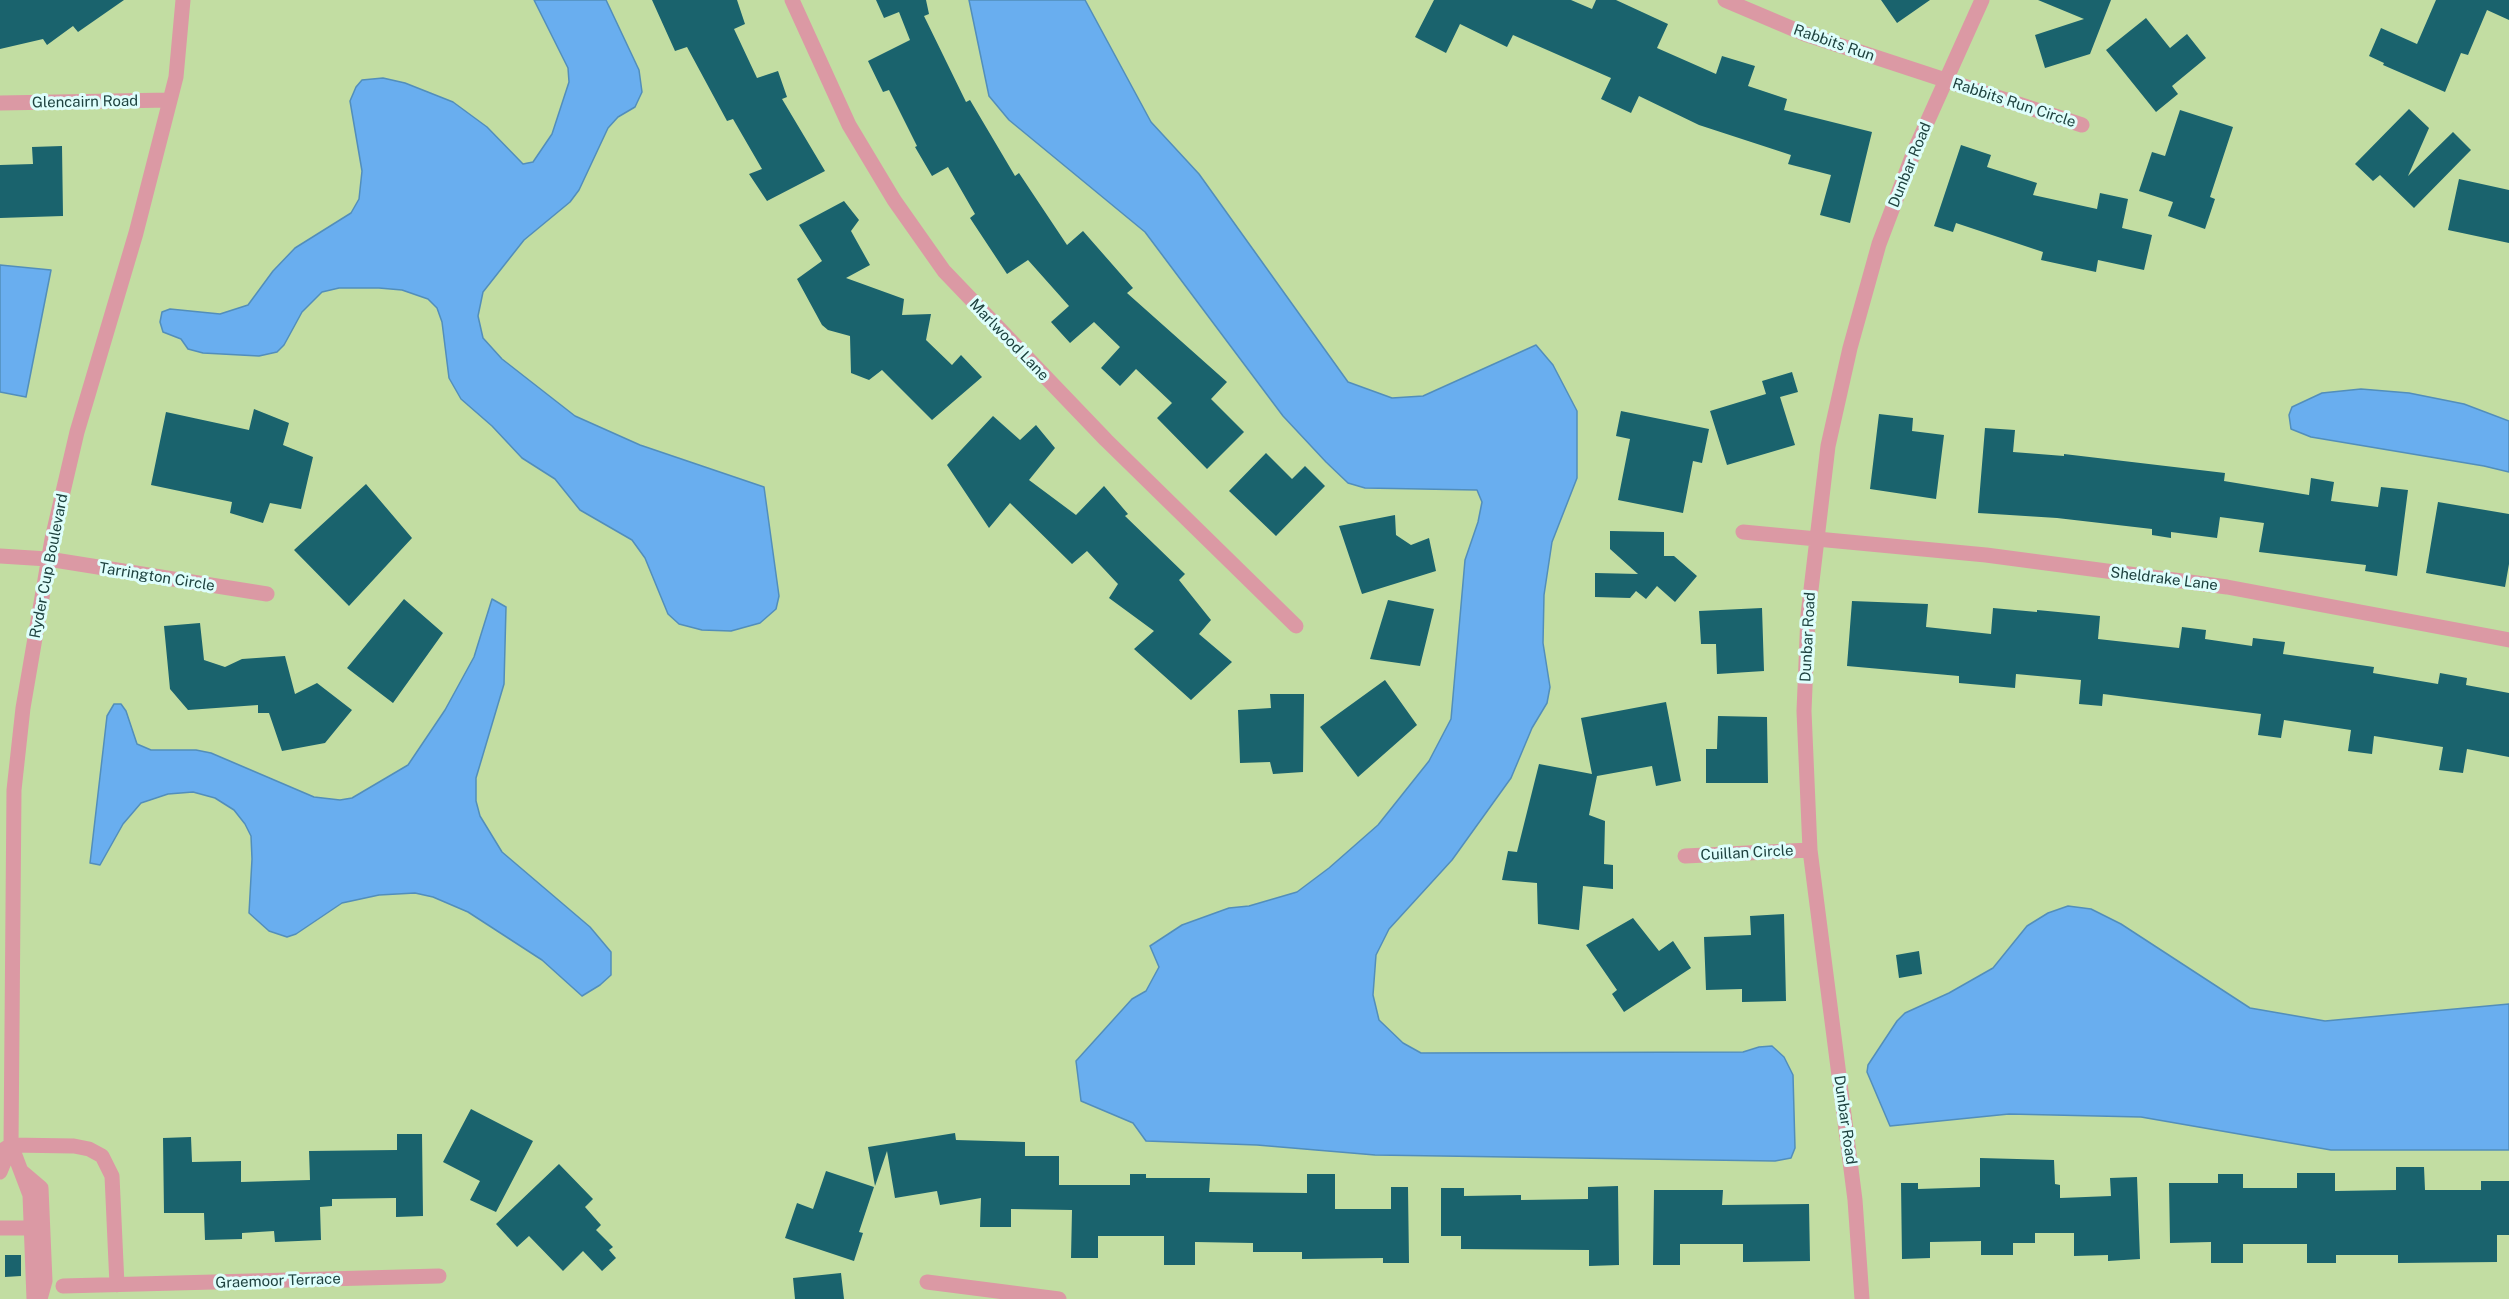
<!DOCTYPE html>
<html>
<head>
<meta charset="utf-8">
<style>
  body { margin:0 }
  canvas { display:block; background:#a7fcf4 }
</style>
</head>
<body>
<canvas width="2509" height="1299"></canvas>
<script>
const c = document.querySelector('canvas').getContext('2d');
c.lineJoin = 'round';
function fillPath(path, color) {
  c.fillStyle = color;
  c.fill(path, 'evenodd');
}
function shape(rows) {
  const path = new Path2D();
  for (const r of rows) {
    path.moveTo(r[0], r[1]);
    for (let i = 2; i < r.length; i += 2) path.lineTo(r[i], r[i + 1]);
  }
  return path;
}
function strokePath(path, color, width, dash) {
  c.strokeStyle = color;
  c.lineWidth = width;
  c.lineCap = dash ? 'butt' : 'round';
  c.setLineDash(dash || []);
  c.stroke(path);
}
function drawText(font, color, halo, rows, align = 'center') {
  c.font = font + ' "Public Sans",sans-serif';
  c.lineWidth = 6;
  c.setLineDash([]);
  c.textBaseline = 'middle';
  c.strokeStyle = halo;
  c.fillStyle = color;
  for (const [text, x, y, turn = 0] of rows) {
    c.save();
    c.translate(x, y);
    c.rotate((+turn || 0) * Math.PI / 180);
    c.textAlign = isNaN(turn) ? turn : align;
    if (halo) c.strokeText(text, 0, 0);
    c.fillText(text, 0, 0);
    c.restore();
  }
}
const green = shape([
  [0,0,2509,0,2509,1299,0,1299]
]);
const water = shape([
  [534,0,606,0,639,70,642,92,635,107,618,117,608,128,579,190,570,202,524,240,483,292,478,316,483,338,502,359,575,416,640,445,764,487,779,596,776,609,760,623,731,631,702,630,679,624,668,614,645,558,632,540,580,510,555,479,522,458,492,426,461,399,449,378,442,322,437,308,428,299,402,290,379,288,339,288,322,292,302,312,284,345,277,352,259,356,203,353,188,349,181,339,163,332,160,322,162,312,170,309,220,314,248,305,273,271,295,248,351,213,359,199,362,171,350,101,356,87,362,80,383,78,405,83,453,102,487,127,523,164,533,162,552,134,569,82,568,68,534,0],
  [969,0,1085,0,1151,122,1199,174,1348,382,1392,398,1423,396,1536,345,1553,365,1577,411,1577,478,1552,542,1544,595,1543,643,1550,687,1547,703,1532,728,1511,778,1452,860,1389,929,1376,955,1373,995,1379,1020,1403,1043,1421,1053,1743,1052,1759,1047,1772,1046,1784,1057,1793,1075,1795,1148,1791,1158,1775,1161,1375,1155,1257,1145,1146,1141,1133,1123,1081,1101,1076,1061,1132,999,1146,991,1159,967,1150,946,1182,925,1229,908,1249,906,1297,892,1329,868,1378,825,1429,761,1451,719,1465,560,1478,522,1482,502,1477,490,1365,488,1348,483,1326,462,1283,416,1145,232,1009,120,989,96,969,0],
  [0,265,51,270,26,397,0,392,0,265],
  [2361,389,2409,393,2464,404,2509,421,2509,472,2484,466,2311,437,2291,429,2289,415,2292,407,2322,393,2361,389],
  [492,599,506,607,504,684,476,778,476,801,480,816,502,852,590,927,611,952,611,975,600,985,582,996,542,960,468,912,433,897,415,893,379,895,342,903,296,934,287,937,269,931,249,913,252,859,251,836,245,824,234,810,215,798,193,792,168,794,141,803,123,824,100,865,90,863,107,716,114,704,121,704,126,711,137,744,151,750,196,750,211,753,314,797,340,800,352,798,408,765,445,710,474,657,492,599],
  [2068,906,2091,909,2121,924,2250,1008,2325,1021,2509,1004,2509,1150,2331,1150,2141,1117,2009,1114,1890,1126,1867,1072,1868,1065,1897,1021,1905,1013,1949,993,1993,968,2027,926,2048,913,2068,906]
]);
const building = shape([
  [0,0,124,0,78,32,73,26,47,45,43,39,0,49],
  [652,0,737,0,745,24,734,29,757,78,778,71,787,97,782,99,825,171,767,201,749,174,762,169,733,119,727,121,687,47,675,51],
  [876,0,926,0,929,14,924,16,966,102,970,100,1015,176,1019,173,1067,245,1083,231,1133,288,1127,293,1227,382,1211,399,1244,432,1207,469,1157,418,1172,403,1136,369,1120,386,1101,368,1120,347,1094,322,1070,343,1051,322,1069,306,1028,260,1007,274,970,218,975,214,948,167,932,176,915,147,917,146,889,90,883,92,868,61,910,40,899,12,884,18],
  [1434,0,1571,0,1592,9,1596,0,1616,0,1668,24,1657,48,1716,74,1722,56,1755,66,1748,86,1787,99,1784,110,1872,132,1850,223,1820,215,1831,175,1788,164,1791,155,1699,125,1639,96,1631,113,1601,99,1611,78,1513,35,1507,47,1460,24,1446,53,1415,37],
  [1881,0,1930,0,1897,23],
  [2038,0,2111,0,2090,54,2045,68,2035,35,2084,19],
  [2436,0,2509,0,2509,20,2487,10,2468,55,2461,53,2445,92,2383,65,2384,63,2369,56,2381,28,2417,44],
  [2146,18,2170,48,2187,34,2206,58,2172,86,2178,94,2156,112,2106,50],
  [2409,109,2429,128,2408,176,2453,132,2471,150,2414,208,2380,175,2373,181,2355,164],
  [2180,110,2233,127,2210,197,2215,199,2205,229,2168,216,2173,202,2139,191,2152,152,2165,156],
  [1961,145,1991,155,1987,167,2037,183,2033,195,2097,209,2100,193,2128,199,2122,228,2152,235,2144,270,2098,260,2096,272,2041,260,2043,252,1956,223,1953,232,1934,226],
  [62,146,63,216,0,218,0,165,33,164,32,147],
  [2459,179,2509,190,2509,243,2448,230],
  [844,201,859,220,851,231,870,265,846,278,904,299,902,315,931,314,926,340,952,365,961,355,982,377,932,420,882,370,869,380,851,373,850,336,828,330,822,325,797,279,822,261,799,225],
  [1792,372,1798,392,1780,397,1795,445,1727,465,1710,411,1766,394,1762,381],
  [254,409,289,423,283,445,313,457,301,509,270,503,263,523,230,513,232,502,151,485,166,412,249,430],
  [1621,411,1709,429,1702,463,1693,461,1683,513,1618,500,1630,439,1616,436],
  [1879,414,1913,418,1912,431,1944,435,1936,499,1870,489],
  [993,416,1020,440,1036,425,1055,448,1029,480,1076,515,1104,486,1128,514,1125,516,1185,574,1179,580,1211,620,1199,634,1232,662,1191,700,1134,649,1154,631,1109,598,1118,584,1087,551,1072,564,1010,503,989,528,947,465],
  [1985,428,2015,430,2013,452,2064,456,2064,454,2225,473,2224,481,2309,495,2311,478,2334,482,2331,501,2378,507,2381,487,2408,490,2397,576,2365,571,2366,565,2259,552,2264,523,2220,517,2217,538,2171,532,2171,538,2152,535,2152,529,2057,518,1978,513],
  [1266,453,1292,479,1305,466,1325,486,1276,536,1229,491],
  [366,484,412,538,349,606,294,550],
  [2438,502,2509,514,2509,564,2505,587,2426,573],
  [1395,515,1396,535,1411,545,1429,538,1436,571,1362,594,1339,526],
  [1610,531,1664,532,1664,556,1674,556,1697,576,1675,602,1657,586,1646,599,1636,591,1630,598,1595,597,1595,573,1638,574,1610,549],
  [404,599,443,633,393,703,347,668],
  [1388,600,1434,609,1420,666,1370,659],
  [1852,601,1928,604,1926,627,1991,634,1993,608,2037,612,2037,610,2100,616,2098,639,2179,648,2182,627,2206,630,2205,639,2252,646,2253,638,2285,642,2283,654,2374,667,2373,673,2438,684,2440,673,2467,678,2466,685,2509,693,2509,757,2467,749,2463,773,2439,770,2443,747,2374,736,2372,754,2348,751,2351,730,2284,720,2281,738,2258,735,2261,714,2103,694,2102,706,2079,704,2081,680,2016,674,2015,688,1959,683,1959,676,1847,666],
  [1762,608,1764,671,1717,674,1716,644,1701,644,1699,611],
  [200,623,204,660,225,667,242,659,285,656,295,694,317,683,352,710,325,743,282,751,269,713,258,713,258,705,188,710,170,689,164,626],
  [1385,680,1417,725,1358,777,1320,727],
  [1270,694,1304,694,1303,772,1273,774,1270,762,1240,763,1238,710,1271,708],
  [1666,702,1681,781,1656,786,1652,766,1597,776,1589,815,1605,821,1604,864,1613,865,1613,889,1583,886,1579,930,1538,924,1537,883,1502,880,1508,851,1517,852,1539,764,1592,774,1581,718],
  [1718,716,1767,717,1768,783,1706,783,1706,749,1717,749],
  [1784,914,1786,1001,1742,1002,1742,989,1706,990,1704,937,1751,935,1750,916],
  [1633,918,1659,951,1673,941,1691,968,1624,1012,1612,994,1617,990,1586,945],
  [1919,951,1922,974,1899,978,1896,955],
  [471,1109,533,1141,496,1212,470,1200,480,1181,443,1162],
  [955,1133,956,1140,1025,1142,1025,1156,1059,1156,1059,1185,1130,1185,1130,1174,1146,1174,1146,1178,1210,1178,1209,1192,1307,1193,1307,1174,1335,1174,1335,1209,1391,1209,1391,1187,1408,1187,1409,1263,1383,1263,1383,1258,1302,1259,1302,1252,1253,1252,1253,1243,1195,1242,1195,1265,1164,1265,1164,1236,1098,1236,1098,1258,1071,1258,1072,1210,1011,1209,1011,1227,980,1227,981,1198,940,1205,937,1191,895,1198,887,1151,875,1186,868,1147],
  [397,1134,422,1134,423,1216,396,1217,396,1198,332,1199,332,1206,320,1207,321,1240,275,1242,274,1231,242,1233,242,1239,205,1240,204,1213,164,1213,163,1138,191,1137,192,1162,241,1161,241,1182,310,1180,309,1151,397,1150],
  [1980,1158,2054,1160,2055,1184,2060,1185,2060,1198,2111,1196,2110,1178,2137,1177,2140,1259,2108,1261,2108,1255,2074,1256,2074,1233,2035,1233,2035,1243,2013,1243,2013,1255,1981,1255,1981,1241,1930,1242,1930,1258,1902,1259,1901,1183,1918,1183,1918,1189,1980,1187],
  [559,1164,593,1199,585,1207,601,1225,596,1230,613,1247,609,1250,616,1258,602,1271,583,1251,563,1271,529,1236,517,1247,496,1224],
  [2396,1167,2424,1167,2425,1190,2481,1190,2481,1181,2509,1181,2509,1235,2497,1235,2497,1262,2398,1263,2398,1255,2336,1255,2336,1263,2307,1263,2307,1244,2243,1244,2243,1263,2211,1263,2211,1242,2170,1243,2169,1183,2218,1183,2218,1174,2243,1174,2243,1188,2297,1188,2297,1173,2335,1173,2335,1191,2396,1190],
  [826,1171,874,1187,859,1232,863,1233,854,1261,785,1238,797,1203,813,1209],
  [1618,1186,1619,1265,1589,1266,1589,1250,1461,1249,1461,1236,1441,1236,1441,1188,1464,1188,1464,1196,1521,1195,1521,1200,1588,1199,1588,1187],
  [1654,1190,1723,1190,1722,1205,1809,1204,1810,1261,1743,1262,1743,1244,1680,1244,1680,1265,1653,1265],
  [5,1255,21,1255,21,1276,5,1277],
  [841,1273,844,1299,795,1299,793,1278]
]);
const minor = shape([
  [792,0,849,125,894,200,944,271,1106,440,1296,626],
  [1725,0,1805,34,2082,125],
  [0,103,170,100],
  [1743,532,1986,555,2227,587,2509,640],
  [0,556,48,559,267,594],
  [1685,856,1810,850],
  [11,1145,30,1195,34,1299],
  [3,1150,11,1145,74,1146,89,1149,102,1156,112,1176,117,1285],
  [21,1171,41,1188,45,1281,40,1299],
  [0,1172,11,1145,14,790,23,708,52,539,77,432,136,233,176,77,183,0],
  [0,1228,31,1228],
  [927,1282,1059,1299],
  [63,1286,439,1276],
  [1862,1299,1855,1200,1810,850,1804,711,1808,615,1828,446,1850,348,1879,244,1915,149,1982,0]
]);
const streetNames = [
  ["Rabbits Run",1834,43,19],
  ["Glencairn Road",85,102,-1],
  ["Rabbits Run Circle",2014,103,18],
  ["Dunbar Road",1910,165,-68],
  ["Marlwood Lane",1009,340,46],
  ["Ryder Cup Boulevard",49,566,-79],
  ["Tarrington Circle",157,577,9],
  ["Sheldrake Lane",2164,579,7],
  ["Dunbar Road",1808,637,-87],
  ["Cuillan Circle",1747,853,-3],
  ["Dunbar Road",1845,1120,82],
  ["Graemoor Terrace",278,1281,-2]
];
fillPath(green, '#c2dda2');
fillPath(water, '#69aeef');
strokePath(water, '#528eba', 1.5);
fillPath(building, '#1a636d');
strokePath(minor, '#db99a4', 15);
drawText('15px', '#1e423f', '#defefb', streetNames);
</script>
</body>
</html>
